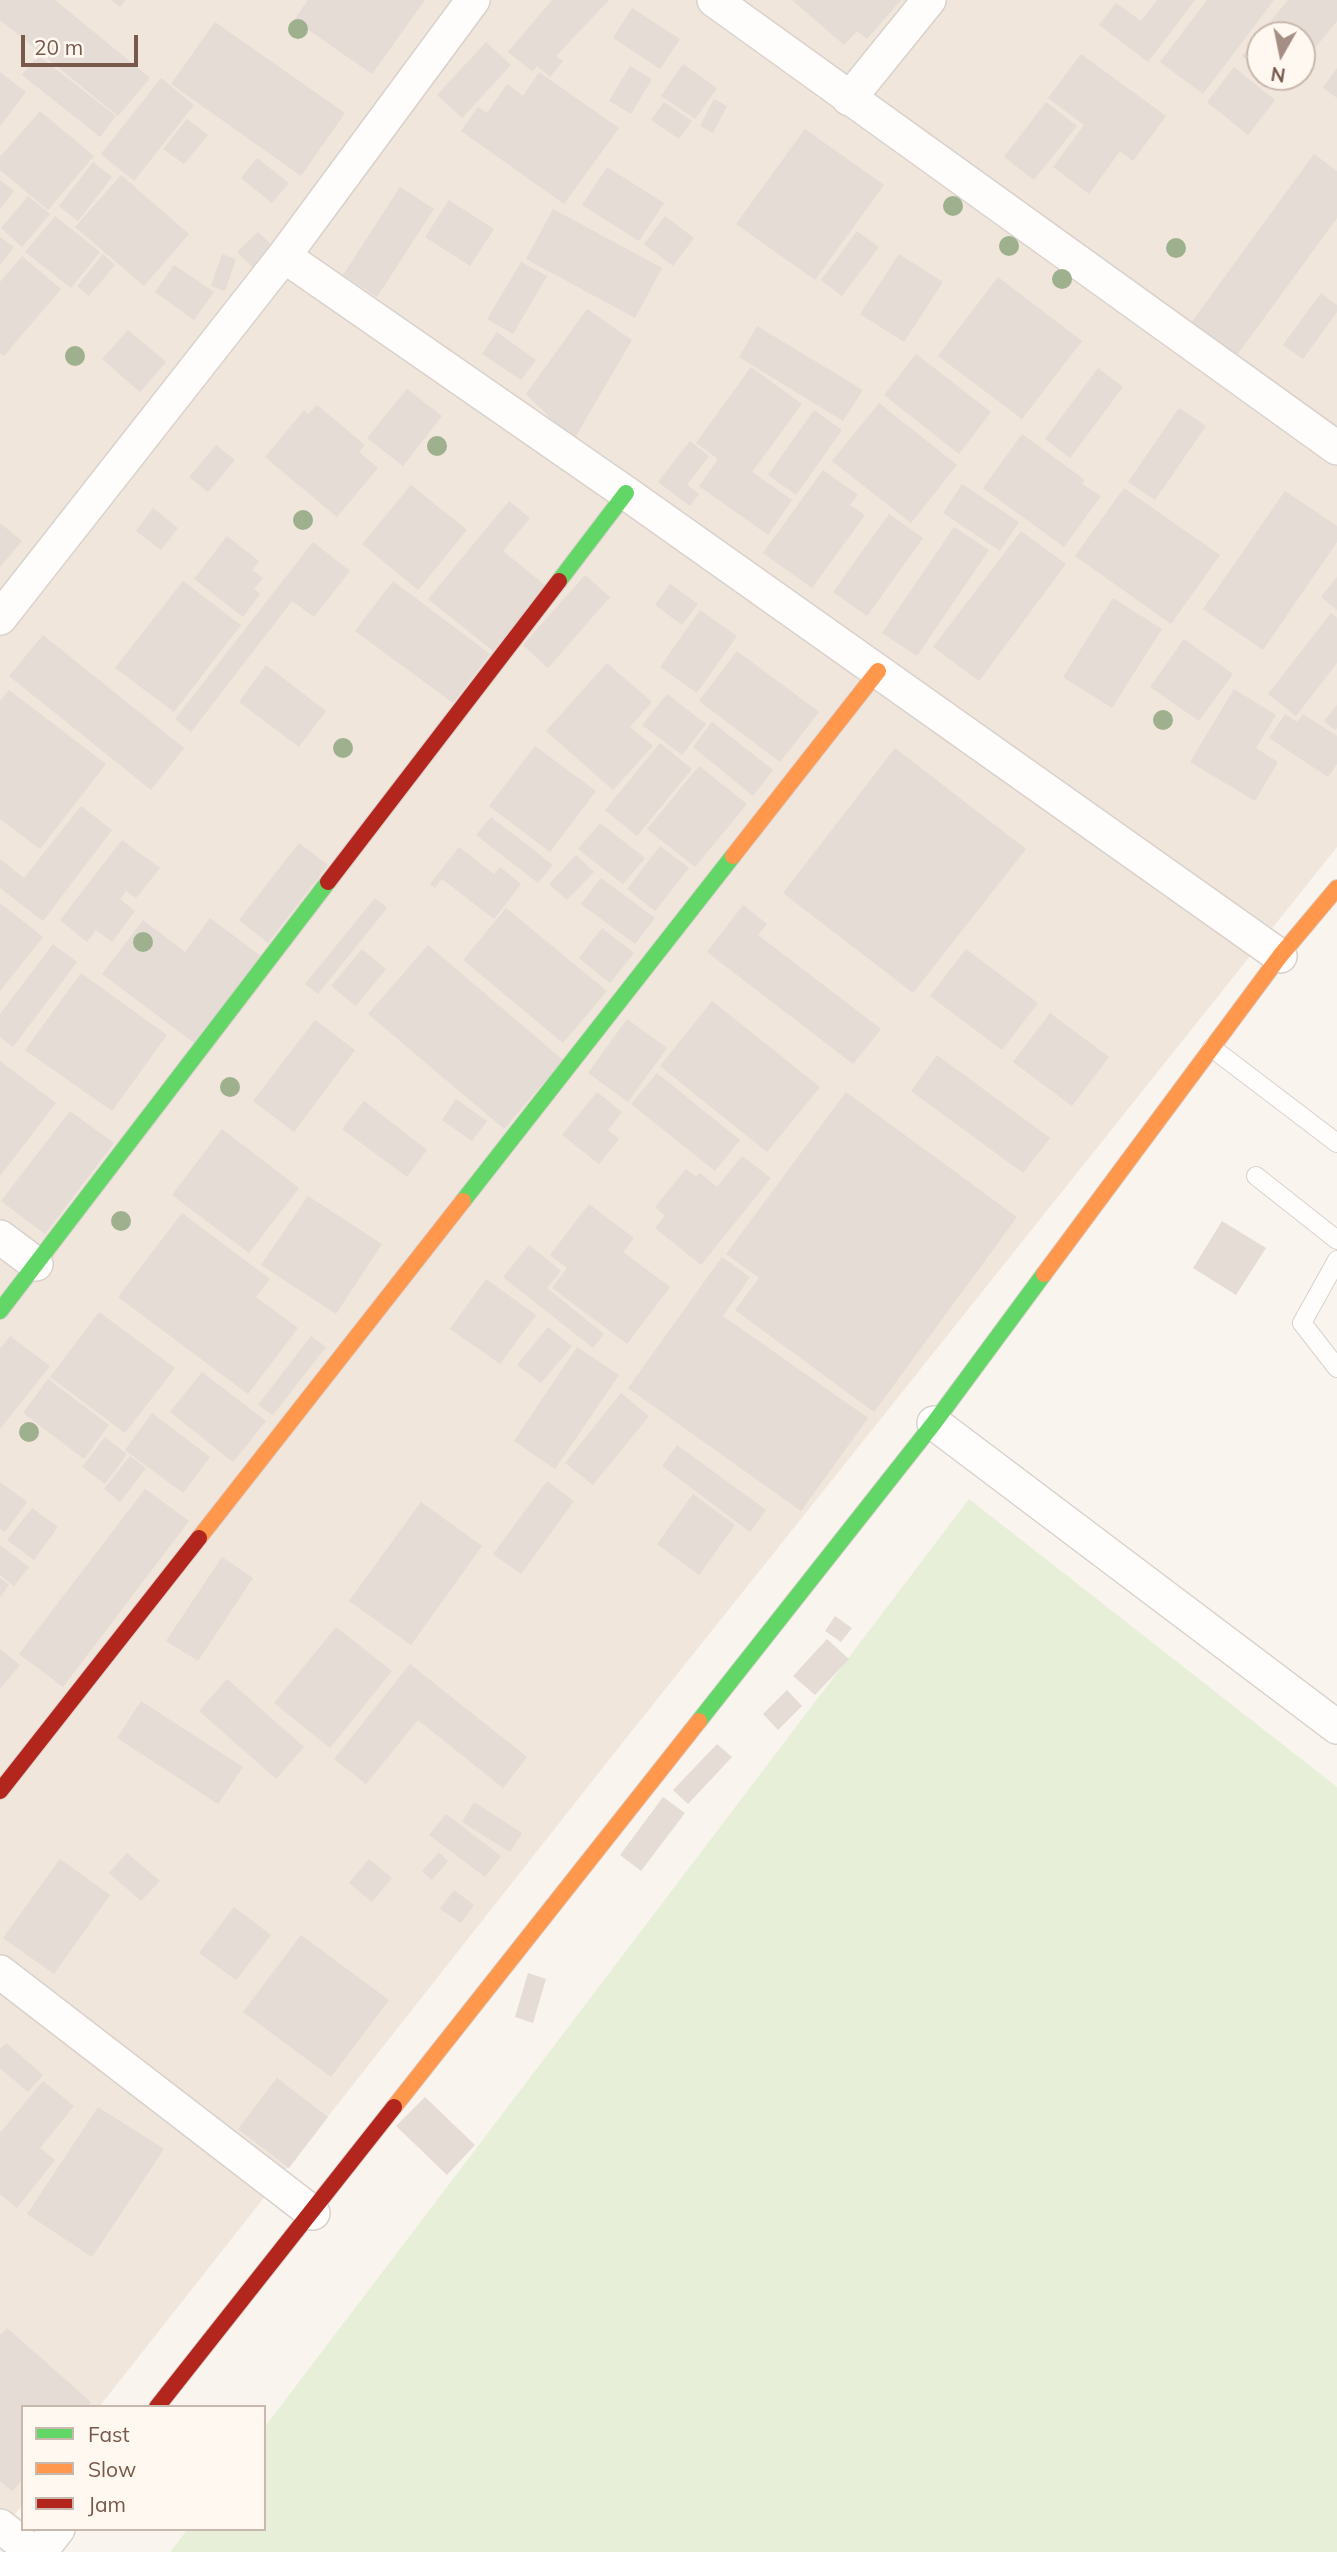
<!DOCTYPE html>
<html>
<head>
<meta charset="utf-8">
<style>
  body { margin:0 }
  #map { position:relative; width:1337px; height:2552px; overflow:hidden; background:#f9f4ee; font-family:Mulish,sans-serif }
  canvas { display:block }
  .legend { position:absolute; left:21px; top:2405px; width:245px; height:126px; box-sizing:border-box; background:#fff8f0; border:2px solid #c9b8ae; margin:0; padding:9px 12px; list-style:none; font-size:21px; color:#78594c }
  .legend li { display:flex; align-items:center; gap:14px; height:35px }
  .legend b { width:35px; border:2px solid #c9b8ae }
  .north { position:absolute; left:1246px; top:21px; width:70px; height:70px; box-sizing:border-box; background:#fff8f0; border:2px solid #c9b8ae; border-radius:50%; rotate:189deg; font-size:19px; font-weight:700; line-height:28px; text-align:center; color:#78594c }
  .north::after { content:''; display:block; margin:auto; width:24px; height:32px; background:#a58f85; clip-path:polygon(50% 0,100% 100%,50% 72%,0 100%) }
  .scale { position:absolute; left:21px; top:35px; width:117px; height:32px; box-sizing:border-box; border:4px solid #78594c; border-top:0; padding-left:9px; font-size:21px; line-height:24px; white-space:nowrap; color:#78594c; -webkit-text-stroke:5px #fff8f0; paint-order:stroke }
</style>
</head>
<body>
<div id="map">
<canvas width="1337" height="2552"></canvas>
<ul class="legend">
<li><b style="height:9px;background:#63d668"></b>Fast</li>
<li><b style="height:9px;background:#ff974d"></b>Slow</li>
<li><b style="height:9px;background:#b3261e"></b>Jam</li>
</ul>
<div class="north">N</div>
<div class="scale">20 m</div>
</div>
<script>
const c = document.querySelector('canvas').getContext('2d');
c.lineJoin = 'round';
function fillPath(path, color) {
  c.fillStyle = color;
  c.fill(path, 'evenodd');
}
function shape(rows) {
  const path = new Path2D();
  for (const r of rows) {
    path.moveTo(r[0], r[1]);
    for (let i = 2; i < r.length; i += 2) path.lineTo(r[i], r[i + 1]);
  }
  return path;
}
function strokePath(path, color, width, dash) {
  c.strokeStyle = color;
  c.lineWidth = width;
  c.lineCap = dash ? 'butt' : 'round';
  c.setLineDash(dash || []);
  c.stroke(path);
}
const residential = shape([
  [0,0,1337,0,1337,847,623,1742,99,2407,23,2407,23,2504,0,2533],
  [1260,35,1302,35,1302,77,1260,77]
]);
const green = shape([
  [969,1499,1337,1787,1337,2552,170,2552,188,2529,264,2529,264,2428]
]);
const building = shape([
  [0,0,55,0,150,78,118,116,0,20],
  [111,0,126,0,120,7],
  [308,0,425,0,372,74,294,20],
  [552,0,609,0,556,56,563,61,550,77,537,66,533,72,508,52],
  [792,0,901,0,867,39,857,31,844,45],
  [1157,0,1195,0,1148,62,1099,25,1116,3,1141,21],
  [1207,0,1274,0,1203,94,1160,62],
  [1288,0,1337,0,1337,21,1302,64,1302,35,1260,35,1260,70,1242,56],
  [632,8,680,39,660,69,613,38],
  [215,22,345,113,301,176,171,84],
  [486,42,511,65,462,118,437,95],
  [1081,54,1166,116,1133,161,1120,151,1089,194,1053,167,1084,125,1048,98],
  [38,55,116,116,100,137,22,75],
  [683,64,717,88,695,119,661,96],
  [630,66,652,79,631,114,609,101],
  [1234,67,1275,100,1248,135,1207,102],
  [1337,68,1337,98,1323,88],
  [0,72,26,92,0,126],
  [539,72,619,128,564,204,461,131,478,107,487,113,507,84,523,96],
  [1268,77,1291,77,1282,88],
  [161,78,194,105,134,181,101,154],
  [714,99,727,106,713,133,700,126],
  [664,102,692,121,679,139,651,120],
  [1046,102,1077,126,1034,180,1004,157],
  [40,111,94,156,48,210,0,170,0,157],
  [187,119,208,135,184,164,163,149],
  [805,129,884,185,815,280,736,224],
  [1314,154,1337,171,1337,218,1237,355,1191,323],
  [257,158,289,183,272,203,241,178],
  [93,162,112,177,78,221,59,206],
  [607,167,664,203,639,241,582,205],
  [121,175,189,234,144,286,75,227],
  [0,180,14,191,0,209],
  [400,187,434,209,377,297,343,275],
  [28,196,50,214,22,247,1,228],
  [449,200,494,229,470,266,425,237],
  [553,209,662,268,635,318,526,259],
  [55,216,100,252,71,288,25,252],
  [665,216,694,238,673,266,644,244],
  [857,231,879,247,842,296,821,280],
  [258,232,275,248,254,269,237,252],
  [0,237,14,247,0,265],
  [103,254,115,265,89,296,77,286],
  [222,254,236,259,225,291,211,286],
  [899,254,943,282,904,342,860,314],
  [22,256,61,289,4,356,0,353,0,282],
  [521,262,547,276,513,334,487,319],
  [174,265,214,292,194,320,155,292],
  [998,277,1082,341,1022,419,938,356],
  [1321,293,1337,305,1337,312,1303,359,1283,345],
  [587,309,632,340,573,441,526,394],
  [757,326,863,390,843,421,739,357],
  [128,330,166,362,140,392,102,359],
  [497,332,536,360,521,380,482,354],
  [916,354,991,412,959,454,884,395],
  [751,367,802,404,752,472,792,500,768,535,699,486,718,459,696,443],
  [1098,368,1123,387,1070,458,1045,439],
  [407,389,442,416,403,466,367,438],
  [879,403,957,465,911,523,832,461],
  [317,405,365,445,359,452,378,468,337,517,265,457,304,410,308,414],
  [1179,408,1206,426,1155,500,1128,482],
  [814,410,842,430,796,495,768,475],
  [1022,434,1085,480,1082,484,1101,496,1064,547,983,488],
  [690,441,709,456,687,485,699,494,690,506,658,482],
  [216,445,235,460,208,492,189,477],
  [823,470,858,495,850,505,865,515,812,588,763,553],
  [962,484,1019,522,1000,551,943,513],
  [411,485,467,530,418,590,362,544],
  [1124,488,1220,555,1171,624,1075,556],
  [1285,491,1337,526,1337,542,1263,650,1203,609],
  [509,501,530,518,503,551,546,586,493,651,428,599],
  [153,508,178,528,161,550,136,531],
  [889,514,923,538,867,616,833,592],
  [0,523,22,541,0,567],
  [954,527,989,550,917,656,882,633],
  [1021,531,1066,564,979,681,933,647],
  [227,536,259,561,252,570,263,578,254,589,260,594,243,617,194,579],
  [313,542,350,571,314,617,292,601,191,732,175,719],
  [585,575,610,597,548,668,523,645],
  [1337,577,1337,610,1321,597],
  [183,581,241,625,174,712,115,668],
  [393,581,490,654,453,703,355,631],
  [670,584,698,604,682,625,655,605],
  [1113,598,1162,629,1112,708,1063,677],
  [700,610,737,636,697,693,660,667],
  [1331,613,1337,618,1337,663,1296,716,1268,694],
  [43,635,184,748,151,790,9,676],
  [1184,639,1233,674,1199,721,1150,687],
  [737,651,819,712,780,762,699,701],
  [607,663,652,702,630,727,653,746,613,790,546,731],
  [266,665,326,711,299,747,239,702],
  [1234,689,1276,715,1256,748,1278,762,1255,801,1190,762],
  [9,690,106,764,40,849,0,819,0,701],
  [667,694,706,724,682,755,642,725],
  [1337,705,1337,728,1335,730,1324,721],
  [1285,714,1297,722,1303,714,1337,736,1337,764,1328,777,1269,738],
  [712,722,773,770,753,796,693,747],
  [660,743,692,769,637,836,605,810],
  [535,746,596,791,550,852,489,806],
  [895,748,1026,849,913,993,783,893],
  [699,766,747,804,695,867,647,829],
  [81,806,112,830,43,921,0,888,0,859,24,878],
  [491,817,553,865,538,883,476,835],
  [600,823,645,858,623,884,578,849],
  [122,840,160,868,136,898,126,891,120,899,135,911,112,942,96,930,87,942,60,920],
  [299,843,328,865,268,943,239,920],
  [660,846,689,868,655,911,627,889],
  [459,847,494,874,500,867,521,884,494,919,442,879,435,888,430,884],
  [576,855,594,872,567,900,549,884],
  [601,878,655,918,635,944,581,904],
  [375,898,387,908,318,994,305,984],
  [0,903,43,937,0,991],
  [743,905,767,924,758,935,881,1029,853,1064,707,952],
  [506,908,607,991,563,1043,463,960],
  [210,918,261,956,194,1043,102,974,143,920,185,952],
  [602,928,634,953,610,983,579,958],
  [53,944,77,962,13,1047,0,1037,0,1014],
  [428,945,563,1060,504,1129,368,1014],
  [362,949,386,969,356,1006,331,986],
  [966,949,1038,1003,1002,1050,930,996],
  [81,973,167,1035,112,1111,25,1050],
  [712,1001,820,1087,767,1152,660,1066],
  [1050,1013,1109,1057,1072,1106,1013,1062],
  [627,1019,667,1048,628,1102,588,1073],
  [315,1020,355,1050,294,1132,253,1101],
  [937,1055,1050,1138,1023,1173,911,1091],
  [0,1061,56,1103,0,1176],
  [657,1073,740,1140,715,1171,631,1104],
  [597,1092,622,1112,608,1130,619,1139,599,1164,562,1135],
  [846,1092,1017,1217,874,1412,735,1310,759,1278,726,1254],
  [456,1099,487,1121,472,1141,442,1120],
  [364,1101,427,1150,407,1177,342,1129],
  [70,1111,114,1143,45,1234,1,1201],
  [222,1129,299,1188,249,1253,172,1195],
  [742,1156,771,1178,701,1265,655,1228,665,1216,655,1207,686,1169,696,1177,700,1173,717,1187],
  [308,1196,382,1244,336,1314,261,1265],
  [589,1204,634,1238,623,1252,670,1287,627,1344,552,1288,567,1268,550,1255],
  [182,1213,270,1279,256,1297,298,1328,248,1394,118,1297],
  [1222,1221,1266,1248,1236,1295,1193,1268],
  [529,1245,561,1271,547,1288,604,1334,593,1348,503,1277],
  [722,1257,750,1277,723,1316,868,1418,801,1511,628,1388],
  [486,1279,536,1315,500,1364,450,1329],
  [99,1312,175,1368,125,1433,50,1377],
  [548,1327,572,1346,541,1383,517,1365],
  [10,1336,50,1366,0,1429,0,1349],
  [311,1336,326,1347,273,1415,258,1405],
  [577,1347,619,1375,555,1469,514,1441],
  [202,1372,266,1421,233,1462,170,1412],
  [48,1379,109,1425,84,1459,23,1413],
  [621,1393,649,1416,593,1485,565,1463],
  [152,1413,210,1457,183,1493,125,1450],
  [105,1437,127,1454,105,1484,82,1467],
  [677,1445,766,1510,750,1532,662,1466],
  [130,1456,146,1468,120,1502,104,1489],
  [547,1481,574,1501,521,1574,493,1554],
  [0,1482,27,1502,5,1532,0,1529],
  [145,1489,189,1521,63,1687,19,1654],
  [693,1494,735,1525,699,1575,657,1544],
  [421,1502,482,1546,411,1645,349,1601],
  [32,1508,58,1527,34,1560,7,1540],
  [0,1545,29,1567,14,1586,0,1575],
  [222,1557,253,1578,198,1661,166,1641],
  [0,1578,9,1585,0,1597],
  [835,1616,852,1628,841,1642,825,1631],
  [336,1627,392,1671,330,1748,274,1703],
  [827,1639,849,1659,815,1695,793,1676],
  [0,1649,20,1665,0,1689],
  [410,1664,527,1757,503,1788,418,1720,366,1784,334,1759],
  [227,1679,304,1747,276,1779,199,1711],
  [787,1690,802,1706,778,1730,763,1714],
  [141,1701,243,1767,218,1804,117,1738],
  [717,1744,732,1757,688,1804,673,1790],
  [663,1797,685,1813,641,1871,620,1855],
  [474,1802,522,1833,510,1852,462,1822],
  [446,1814,501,1856,485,1877,429,1835],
  [439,1852,448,1861,432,1880,422,1871],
  [127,1853,160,1881,141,1901,109,1873],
  [60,1859,110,1895,54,1974,3,1938],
  [369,1859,392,1878,372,1902,349,1883],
  [454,1890,474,1905,461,1923,440,1909],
  [234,1907,271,1935,236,1980,199,1953],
  [301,1935,389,2000,331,2077,243,2012],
  [528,1973,546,1979,533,2023,515,2017],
  [6,2043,43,2075,28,2092,0,2068,0,2049],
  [277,2078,328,2117,289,2168,238,2129],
  [43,2081,74,2106,40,2148,55,2160,17,2208,0,2194,0,2133],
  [425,2097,475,2145,447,2175,396,2126],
  [98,2107,164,2149,92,2257,27,2214],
  [7,2328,91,2402,87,2407,23,2407,23,2479,12,2491,0,2481,0,2335]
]);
const lane = shape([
  [1212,1048,1337,1143],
  [1256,1176,1337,1240],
  [1337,1260,1302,1323,1337,1368]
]);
const street = shape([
  [714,0,1337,448],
  [849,99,929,0],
  [284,256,626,493,1280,956],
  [0,618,284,256,473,0],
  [0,1237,36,1264],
  [934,1423,1337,1727],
  [0,1972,313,2213],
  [0,2526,33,2552],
  [40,2552,58,2529]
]);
const fast = shape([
  [559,581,626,493],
  [463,1201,733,856],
  [0,1311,328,882],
  [699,1721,934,1423,1044,1274]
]);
const slow = shape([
  [733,856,878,671],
  [1044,1274,1280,956,1337,888],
  [199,1538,463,1201],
  [394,2107,699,1721]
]);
const jam = shape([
  [328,882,559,581],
  [0,1791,199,1538],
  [157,2407,394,2107]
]);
const trees = [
  [298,29],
  [953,206],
  [1009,246],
  [1176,248],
  [1062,279],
  [75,356],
  [437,446],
  [303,520],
  [1163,720],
  [343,748],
  [143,942],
  [230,1087],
  [121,1221],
  [29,1432]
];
fillPath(residential, '#f1e6dc');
fillPath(green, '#e7efd9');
fillPath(building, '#e5dcd5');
strokePath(lane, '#d8d1cc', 20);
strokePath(street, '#d8d1cc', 36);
strokePath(fast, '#d8cfca', 18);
strokePath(slow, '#d8cfca', 18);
strokePath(jam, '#d8cfca', 18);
strokePath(lane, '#fefdfc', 18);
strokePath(street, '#fefdfc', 33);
strokePath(fast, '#63d668', 16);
strokePath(slow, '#ff974d', 16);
strokePath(jam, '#b3261e', 16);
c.fillStyle = '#9fb08f';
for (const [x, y] of trees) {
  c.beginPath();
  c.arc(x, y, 10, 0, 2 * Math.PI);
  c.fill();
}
</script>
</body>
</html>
